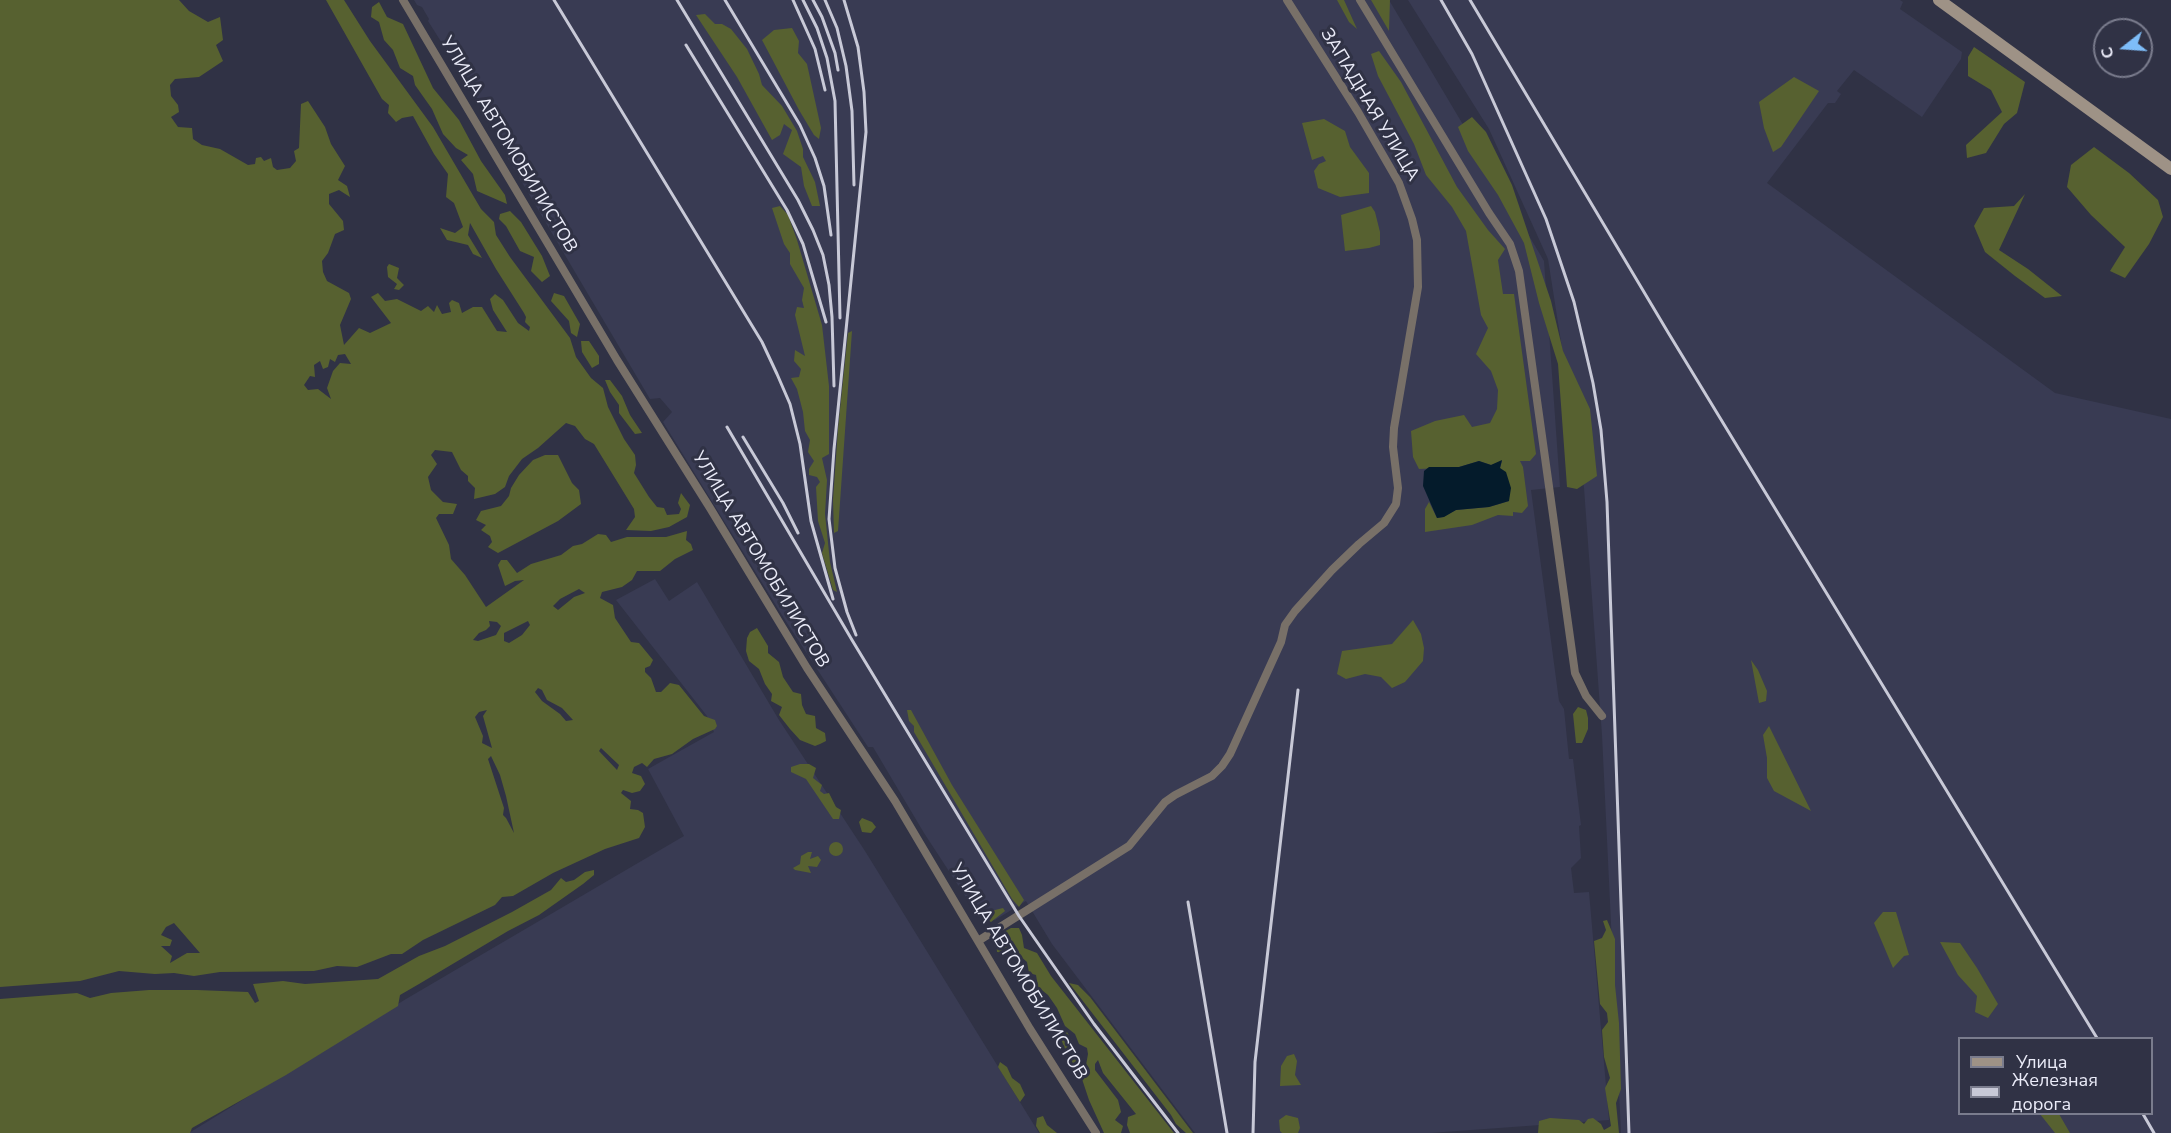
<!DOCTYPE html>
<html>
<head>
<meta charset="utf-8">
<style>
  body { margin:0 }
  #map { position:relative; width:2171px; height:1133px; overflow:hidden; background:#303245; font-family:"Nunito Sans",sans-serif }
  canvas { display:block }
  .legend { position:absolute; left:1958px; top:1037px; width:195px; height:78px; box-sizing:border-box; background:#303245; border:2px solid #7a7c8d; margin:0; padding:8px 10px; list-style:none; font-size:18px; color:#eaebf8 }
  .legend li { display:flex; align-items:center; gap:12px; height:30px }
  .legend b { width:30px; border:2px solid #7a7c8d }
  .north { position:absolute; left:2093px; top:18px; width:60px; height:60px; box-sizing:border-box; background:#303245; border:2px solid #7a7c8d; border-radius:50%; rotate:253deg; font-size:16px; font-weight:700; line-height:24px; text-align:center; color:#eaebf8 }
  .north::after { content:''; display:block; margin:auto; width:21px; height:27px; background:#7ebdf9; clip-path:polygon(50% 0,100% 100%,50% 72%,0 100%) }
</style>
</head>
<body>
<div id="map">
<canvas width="2171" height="1133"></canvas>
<ul class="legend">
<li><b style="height:8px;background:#9e9286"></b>Улица</li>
<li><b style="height:8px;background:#c8c9d7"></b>Железная дорога</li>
</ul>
<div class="north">С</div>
</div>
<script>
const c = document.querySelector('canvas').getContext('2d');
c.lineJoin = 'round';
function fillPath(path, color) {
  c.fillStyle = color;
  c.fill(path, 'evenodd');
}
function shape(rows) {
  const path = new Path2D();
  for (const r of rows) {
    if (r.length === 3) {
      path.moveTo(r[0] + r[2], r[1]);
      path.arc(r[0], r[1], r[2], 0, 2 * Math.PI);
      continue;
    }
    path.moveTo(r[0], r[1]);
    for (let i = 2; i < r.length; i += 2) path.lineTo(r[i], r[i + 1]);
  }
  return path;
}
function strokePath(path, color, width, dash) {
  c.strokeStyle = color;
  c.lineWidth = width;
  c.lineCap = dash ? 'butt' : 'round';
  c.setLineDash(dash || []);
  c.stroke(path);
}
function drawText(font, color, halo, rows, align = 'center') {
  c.font = font + ' "Nunito Sans",sans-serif';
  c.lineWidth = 6;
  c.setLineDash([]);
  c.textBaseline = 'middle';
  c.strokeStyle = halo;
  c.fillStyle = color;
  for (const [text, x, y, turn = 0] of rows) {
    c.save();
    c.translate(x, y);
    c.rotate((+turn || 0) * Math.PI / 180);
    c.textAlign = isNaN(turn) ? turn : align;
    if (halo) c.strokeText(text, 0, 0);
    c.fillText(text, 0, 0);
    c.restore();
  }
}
const built = shape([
  [414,0,1389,0,1544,261,1560,487,1531,490,1559,701,1564,709,1569,759,1573,759,1581,825,1579,826,1581,858,1571,868,1574,893,1589,892,1609,1120,1430,1133,1195,1133,1052,944,1026,901,995,920,977,914,924,833,873,747,868,747,785,620,663,422,672,412,660,398,650,399,507,157,509,149,428,21,429,19,422,7,417,5],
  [1408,0,1900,0,1903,2,1900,9,1962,52,1961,59,1922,117,1854,70,1837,91,1841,94,1835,103,1828,103,1767,183,2055,393,2171,419,2171,1133,1621,1133,1602,735,1584,488,1548,259,1489,129],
  [1960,1038,2152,1038,2152,1114,1960,1114],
  [655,579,669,601,697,582,779,720,865,851,1039,1133,189,1133,406,999,684,836,648,769,714,732,707,716,616,600]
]);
const forest = shape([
  [0,0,179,0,189,11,208,22,220,17,223,40,216,45,223,61,199,77,175,79,170,85,171,96,178,105,179,112,171,117,178,127,192,128,193,139,202,145,220,149,248,165,255,164,256,158,261,157,264,161,271,158,273,167,277,170,290,168,296,161,294,151,299,148,301,104,308,101,325,127,331,144,345,166,338,180,347,186,350,197,339,190,329,194,329,204,343,221,344,230,335,234,328,253,322,261,323,272,327,281,349,293,351,299,340,325,344,345,359,328,370,333,391,323,371,297,378,293,385,301,397,299,421,311,428,306,434,312,437,305,442,314,451,312,449,303,452,300,459,303,462,313,473,307,482,307,497,331,507,332,493,310,490,299,495,294,503,300,518,323,529,331,530,327,525,322,526,317,524,313,496,269,470,223,468,235,482,258,473,254,468,245,447,240,440,228,455,233,463,227,454,203,446,197,448,174,434,154,413,116,402,118,396,122,388,113,389,105,382,99,326,0,344,0,370,41,433,127,481,209,494,222,496,235,510,257,570,338,576,357,591,378,603,388,608,407,624,439,635,455,636,465,634,473,649,497,657,507,664,508,667,515,679,514,681,509,678,503,681,493,690,505,687,517,669,527,651,531,626,530,635,517,634,509,594,444,585,439,575,426,566,423,538,448,522,459,509,476,505,487,495,494,474,499,475,488,468,481,468,476,461,470,452,452,435,450,431,455,437,464,428,477,431,490,443,502,457,504,453,514,439,514,436,518,449,545,451,559,465,575,486,607,524,580,515,581,505,586,498,565,501,560,507,560,517,573,531,564,561,555,573,546,582,544,598,534,606,535,611,542,627,537,666,537,687,531,686,540,691,544,693,550,675,559,660,571,637,571,632,580,622,587,602,592,600,598,613,605,615,618,631,642,639,643,653,660,650,666,645,668,645,672,651,678,656,692,661,692,670,683,679,685,704,716,715,720,717,726,715,729,693,739,672,754,654,759,647,767,642,763,634,767,632,773,641,776,645,784,640,791,632,793,623,790,621,793,631,801,630,809,638,810,643,813,645,827,639,838,605,849,553,873,513,896,502,897,495,905,423,940,402,954,391,954,357,967,337,966,314,971,220,972,194,976,174,973,155,974,119,971,80,981,0,987],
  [345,354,351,364,340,363,333,371,327,388,331,399,318,389,308,390,304,385,310,376,315,377,314,365,320,361,323,369,328,367,330,359,335,362,338,355],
  [579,589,585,593,574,597,558,610,553,606,560,599],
  [489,621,497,622,501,626,496,635,478,641,473,640,479,633,486,630,490,626],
  [528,621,530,625,522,635,509,643,504,641,504,633],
  [538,688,542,690,547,700,562,708,573,720,566,721,560,714,542,701,535,692],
  [487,710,483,716,492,748,482,743,483,736,475,717,479,712],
  [601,748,619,765,617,770,599,751],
  [491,756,500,775,506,796,514,833,506,818,503,815,504,808,488,759],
  [174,923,200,953,187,953,170,963,172,956,161,946,170,946,172,940,161,935,166,927],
  [1337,0,1344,0,1357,29,1349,22],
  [1371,0,1390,0,1389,31],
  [379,2,387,17,403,24,433,88,459,120,481,161,505,195,507,204,477,191,473,174,461,160,468,155,456,148,443,134,432,109,415,85,413,76,400,68,393,50,384,40,379,22,371,17,372,7],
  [705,14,715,24,722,24,731,29,747,49,759,74,762,85,782,106,797,131,803,149,803,157,815,182,820,206,812,206,804,186,801,167,783,154,792,130,784,124,780,135,772,140,737,77,696,15],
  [792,28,799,41,798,53,807,64,821,128,819,139,814,135,799,110,762,40,774,30],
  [1974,47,2025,82,2017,113,2004,124,1986,153,1967,158,1966,145,2002,112,1991,90,1968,76,1968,57],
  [1379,51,1401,82,1457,187,1488,230,1505,249,1498,260,1503,294,1514,294,1536,454,1530,461,1520,461,1523,467,1528,506,1522,513,1513,512,1513,516,1498,515,1472,525,1425,532,1425,509,1429,502,1437,518,1443,517,1456,510,1489,507,1509,501,1500,468,1502,461,1491,465,1479,461,1459,467,1419,469,1413,457,1411,431,1435,421,1464,415,1472,427,1490,423,1497,409,1498,390,1491,371,1476,354,1488,328,1481,315,1466,231,1452,207,1426,175,1414,144,1378,76,1371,54],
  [1794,77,1819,91,1781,147,1773,152,1764,128,1759,102],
  [1472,117,1486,132,1512,185,1551,301,1563,351,1590,409,1597,476,1577,489,1567,487,1558,364,1539,303,1524,243,1498,195,1468,151,1458,127],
  [1324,119,1345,131,1350,147,1369,173,1369,193,1340,197,1318,188,1314,171,1319,164,1326,161,1323,156,1312,160,1302,123],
  [2094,147,2129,173,2158,200,2163,217,2149,244,2125,278,2110,271,2125,247,2091,215,2067,187,2071,165],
  [2025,194,1999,250,2028,269,2062,296,2045,298,2015,276,1985,252,1974,226,1984,208,2014,206],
  [780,206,788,215,797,240,822,325,829,386,829,454,822,458,827,480,825,514,830,562,837,592,833,590,822,553,825,543,818,521,816,487,820,482,817,477,809,475,809,469,814,461,808,452,810,440,805,431,803,412,797,389,791,378,799,377,801,369,794,361,795,350,805,356,795,315,797,307,804,308,802,300,804,288,790,264,790,253,784,244,772,208],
  [1371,206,1375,212,1380,232,1380,245,1369,248,1345,251,1341,215],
  [510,211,521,222,542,256,550,276,542,282,531,271,534,257,520,251,506,226,499,219,500,214],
  [389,264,399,268,397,278,404,285,399,290,394,289,397,284,388,277,387,267],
  [554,293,564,296,580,324,577,337,571,333,569,321,551,301],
  [852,331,838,531,834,533,833,500,838,429,848,333],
  [581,341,589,341,599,356,599,364,592,368,582,352],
  [605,380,610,380,622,396,630,415,642,433,635,434,619,413,619,405,610,392],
  [545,455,558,455,572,483,579,490,581,504,558,521,498,553,488,547,492,542,490,536,481,530,486,525,476,520,481,511,501,506,509,496,511,488,519,475,533,460],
  [1413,620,1421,634,1424,648,1423,661,1405,682,1392,688,1381,677,1365,674,1346,679,1337,674,1342,651,1392,644],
  [757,628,768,646,768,653,779,662,783,677,793,692,801,694,802,705,806,714,815,716,816,728,825,733,826,741,820,744,815,746,800,740,790,729,779,715,782,707,771,701,772,694,765,684,759,669,749,661,746,651,747,638,750,632],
  [1751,660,1758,670,1767,691,1766,701,1759,703],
  [1578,707,1586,710,1588,718,1588,729,1582,743,1576,743,1573,714],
  [907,710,911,710,952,785,1024,900,1019,907,1012,899,914,732,914,726,909,721],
  [1769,726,1811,811,1774,791,1767,778,1767,758,1763,735],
  [800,764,809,764,816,768,813,778,822,785,820,791,824,794,829,793,836,807,841,810,839,819,833,819,806,779,791,772,791,767],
  [862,818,872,822,876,827,871,833,862,832,859,822],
  [836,849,7],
  [808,852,812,852,810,859,818,856,821,860,817,867,808,866,811,873,795,870,793,868,800,864,801,856],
  [594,870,594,875,583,884,539,915,508,931,419,984,400,995,398,1006,286,1075,192,1128,190,1133,0,1133,0,999,77,993,90,998,111,993,149,990,197,990,248,992,255,1003,259,1001,253,984,283,981,305,984,378,979,419,956,445,946,512,912,551,890,561,878,566,882,574,880,585,872],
  [1003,908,1005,911,991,922,981,916,983,913],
  [1883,912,1896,912,1909,955,1904,956,1893,968,1874,923],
  [1607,920,1615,939,1615,985,1619,1023,1621,1089,1616,1103,1619,1133,1538,1133,1539,1121,1550,1118,1579,1120,1584,1124,1588,1119,1593,1118,1601,1124,1604,1130,1611,1126,1605,1088,1610,1078,1604,1057,1602,1030,1608,1022,1607,1013,1600,1004,1594,941,1602,938,1606,930,1603,921],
  [1011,928,1019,928,1022,935,1024,948,1037,953,1051,976,1174,1133,1130,1133,1127,1125,1128,1117,1136,1114,1103,1073,1098,1060,1095,1064,1095,1070,1118,1100,1121,1112,1115,1120,1123,1126,1121,1133,1104,1133,1089,1100,1081,1076,1067,1054,1061,1039,1060,1029,1067,1032,1075,1046,1076,1055,1086,1065,1088,1054,1087,1048,1079,1044,1075,1034,1065,1026,1057,1008,1048,995,1038,987,1036,975,1029,973,1027,962,1018,954,997,952,996,941,1002,933],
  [1940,942,1960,943,1977,968,1998,1004,1988,1018,1975,1012,1977,996,1958,975],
  [1069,983,1078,985,1090,997,1193,1133,1186,1133,1176,1124,1171,1115],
  [1294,1054,1297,1061,1295,1075,1301,1085,1280,1086,1281,1066,1287,1056],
  [1000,1062,1007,1067,1012,1078,1020,1084,1025,1095,1020,1102,998,1067],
  [2040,1114,2059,1114,2070,1133,2055,1133],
  [1286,1115,1298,1118,1300,1128,1298,1133,1282,1133,1280,1131,1279,1120],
  [1043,1116,1047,1125,1057,1133,1040,1133,1036,1126,1037,1118]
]);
const water = shape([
  [1502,460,1500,468,1506,472,1511,488,1509,501,1489,507,1456,510,1444,517,1437,518,1423,486,1424,471,1429,467,1459,467,1479,461,1491,465]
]);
const street = shape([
  [403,0,617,360,710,508,807,668,895,801,1030,1029,1096,1133],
  [1360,0,1489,213,1510,244,1519,271,1575,673,1586,696,1602,716],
  [978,941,1129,846,1165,802,1175,795,1212,776,1222,766,1230,754,1281,642,1285,625,1295,611,1332,570,1359,544,1384,523,1396,504,1398,488,1393,447,1394,428,1418,287,1417,240,1412,219,1399,183,1358,112,1287,0]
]);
const secondary = shape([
  [1939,0,2171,169]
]);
const rail = shape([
  [554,0,762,342,777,374,790,404,800,444,811,521,833,599],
  [677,0,798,200,813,230,823,255,829,285,832,317,834,386],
  [725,0,800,125,815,158,824,186,831,235],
  [793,0,815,49,825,90],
  [803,0,817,28,827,58,835,101,840,318],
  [813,0,822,17,835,53,838,70],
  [825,0,837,28,846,66,852,111,854,185],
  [844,0,858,47,864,92,866,132,834,449,829,519,835,568,847,612,856,635],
  [1441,0,1472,54,1546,219,1574,302,1593,383,1601,430,1607,502,1629,1133],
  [1470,0,1669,334,2097,1038],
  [686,45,787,210,803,244,826,322],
  [727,427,852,640,1019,916,1094,1024,1178,1133],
  [743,437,783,503,798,533],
  [1188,902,1227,1133],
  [2143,1114,2154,1133],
  [1253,1133,1255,1062,1298,690]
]);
const streetNames = [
  ["ЗАПАДНАЯ УЛИЦА",1369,105,59],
  ["УЛИЦА АВТОМОБИЛИСТОВ",508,145,59],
  ["УЛИЦА АВТОМОБИЛИСТОВ",760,560,59],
  ["УЛИЦА АВТОМОБИЛИСТОВ",1018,972,59]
];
fillPath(built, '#393b53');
fillPath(forest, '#576130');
fillPath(water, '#041b2b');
strokePath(street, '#787068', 8);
strokePath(secondary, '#9e9286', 12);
strokePath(rail, '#c8c9d7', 3);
drawText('18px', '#eaebf8', '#303245', streetNames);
</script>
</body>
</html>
